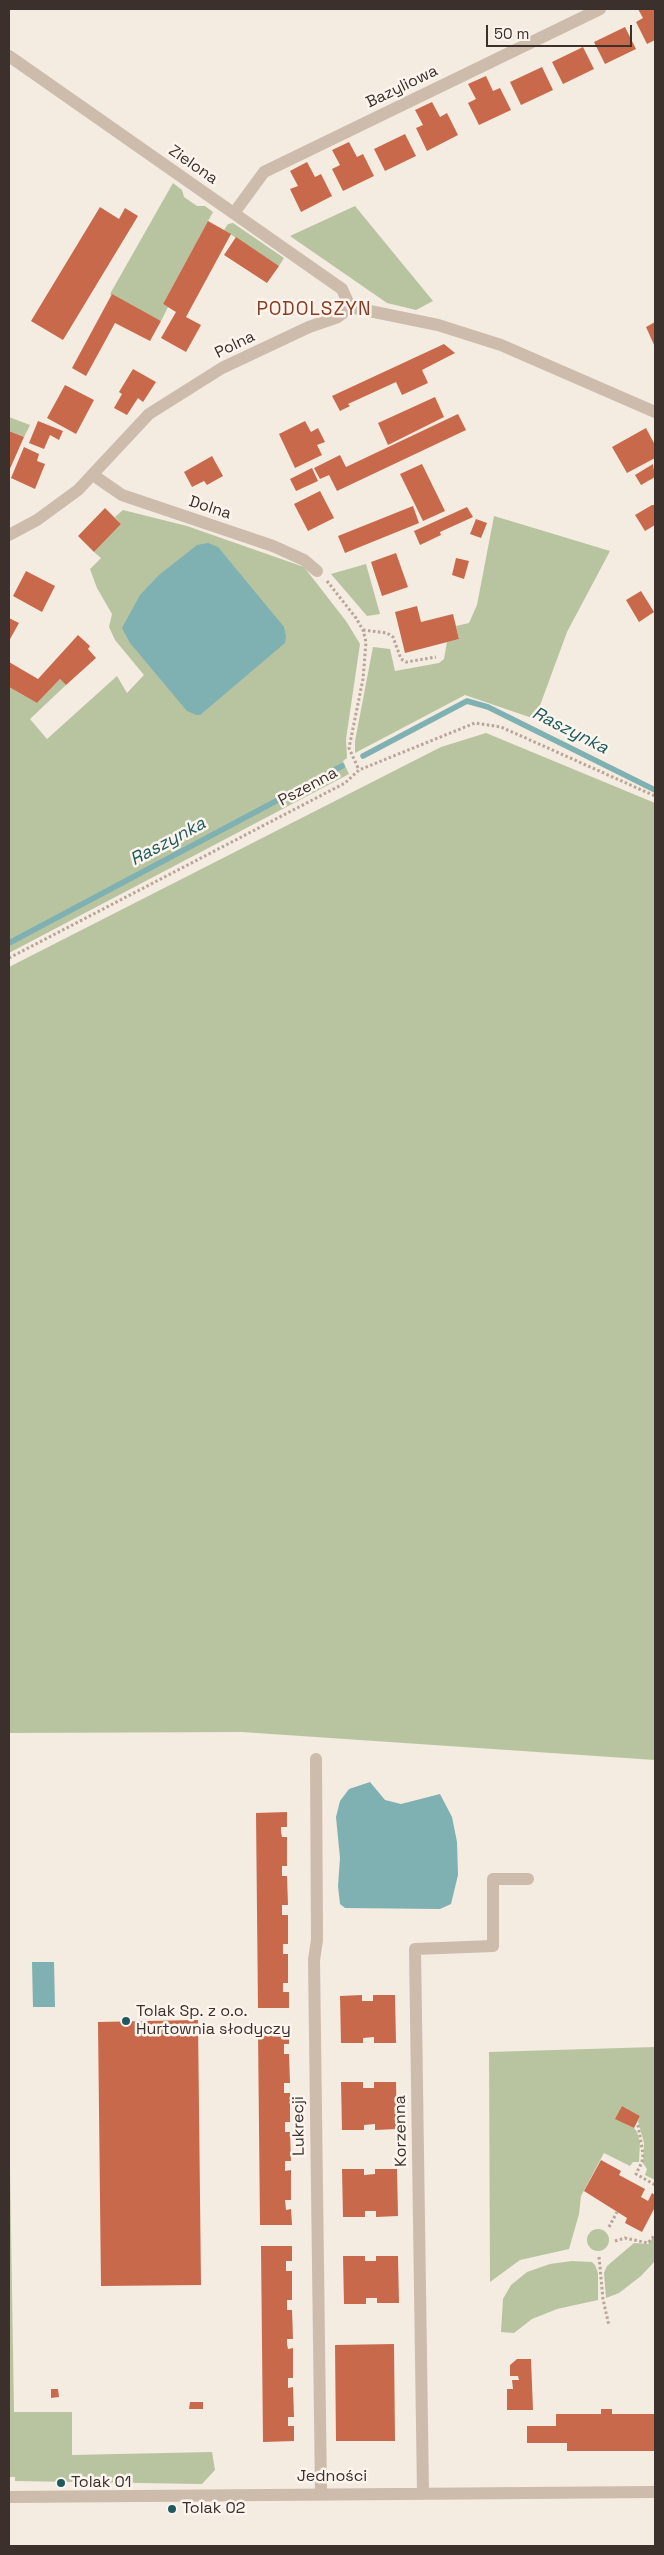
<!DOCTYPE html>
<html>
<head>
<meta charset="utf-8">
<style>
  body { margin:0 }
  #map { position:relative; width:664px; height:2555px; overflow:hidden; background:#f4ebe1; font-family:"Space Grotesk",sans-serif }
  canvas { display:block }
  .frame { position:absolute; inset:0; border:10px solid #3b302b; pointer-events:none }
  .scale { position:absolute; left:486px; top:25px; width:146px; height:22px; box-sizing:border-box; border:2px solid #3b302b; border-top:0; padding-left:6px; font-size:15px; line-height:18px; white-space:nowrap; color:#3b302b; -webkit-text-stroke:4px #fbf5ee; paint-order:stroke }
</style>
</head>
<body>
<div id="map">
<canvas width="664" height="2555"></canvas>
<div class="frame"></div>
<div class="scale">50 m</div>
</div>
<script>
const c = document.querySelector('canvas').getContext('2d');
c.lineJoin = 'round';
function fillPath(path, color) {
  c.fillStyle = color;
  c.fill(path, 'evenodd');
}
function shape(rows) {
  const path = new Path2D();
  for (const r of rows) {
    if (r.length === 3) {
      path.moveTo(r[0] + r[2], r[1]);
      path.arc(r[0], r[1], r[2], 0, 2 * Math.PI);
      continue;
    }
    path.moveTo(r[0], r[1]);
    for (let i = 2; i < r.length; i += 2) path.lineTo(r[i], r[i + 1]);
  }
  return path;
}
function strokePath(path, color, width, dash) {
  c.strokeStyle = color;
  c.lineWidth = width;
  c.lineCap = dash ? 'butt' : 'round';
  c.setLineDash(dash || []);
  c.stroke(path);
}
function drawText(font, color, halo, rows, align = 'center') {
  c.font = font + ' "Space Grotesk",sans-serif';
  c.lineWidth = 5;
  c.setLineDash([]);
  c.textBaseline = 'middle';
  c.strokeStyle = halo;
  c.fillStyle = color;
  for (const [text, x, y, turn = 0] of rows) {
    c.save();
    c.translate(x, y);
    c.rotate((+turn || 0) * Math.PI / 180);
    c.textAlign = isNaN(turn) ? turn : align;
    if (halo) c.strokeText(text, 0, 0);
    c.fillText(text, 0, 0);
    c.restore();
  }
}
const green = shape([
  [173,183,182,190,184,197,197,206,205,206,213,212,163,304,168,307,161,321,110,294],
  [355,206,433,301,416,310,387,303,290,236],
  [233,223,284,258,279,266,224,230,228,224],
  [9,417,30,425,24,437,9,431],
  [123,510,187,526,304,567,346,621,360,644,346,739,347,758,343,761,349,774,9,953,9,687,37,703,60,679,66,685,30,719,47,739,117,676,127,693,144,675,115,640,109,627,112,614,97,588,90,569,101,558,94,552,121,524,115,517],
  [494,516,610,551,567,632,535,719,465,695,355,753,355,741,373,647,390,649,395,671,439,663,444,659,447,642,459,639,456,626,469,623,477,605],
  [366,564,380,614,367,616,331,574],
  [486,733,655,803,655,1760,242,1732,9,1733,9,967,441,747],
  [655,2047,655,2180,645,2175,647,2169,643,2163,644,2143,638,2121,640,2116,622,2106,616,2119,634,2128,637,2132,640,2142,639,2162,633,2162,630,2166,604,2153,581,2196,579,2214,569,2249,520,2260,490,2282,489,2052],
  [9,2107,14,2412,72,2412,72,2455,212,2452,215,2470,202,2484,15,2481,15,2477,9,2477],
  [598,2240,11],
  [655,2235,655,2261,641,2276,619,2293,606,2298,604,2273,607,2266,634,2243,648,2244],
  [572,2261,592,2262,595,2265,598,2273,598,2300,557,2309,532,2319,514,2333,501,2332,503,2299,511,2285,527,2272,550,2264]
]);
const water = shape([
  [208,543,218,547,284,627,286,637,285,643,200,715,196,715,187,711,130,643,122,628,140,595,159,575,197,545],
  [370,1782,385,1800,401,1804,440,1794,452,1817,457,1842,458,1875,451,1904,440,1909,345,1908,340,1904,338,1886,340,1858,336,1817,340,1801,349,1789],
  [32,1962,54,1962,55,2007,33,2007]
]);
const stream = shape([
  [363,756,467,701,488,707,655,790],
  [9,943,342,766]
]);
const building = shape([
  [638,9,655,9,655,40,647,44,636,22,643,18],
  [625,27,636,49,605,64,594,42],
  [583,47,594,69,563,84,552,62],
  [542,67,553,90,521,105,510,82],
  [486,76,493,91,500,88,511,110,479,125,468,103,476,99,468,84],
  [432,102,440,117,447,113,458,135,427,151,416,128,423,125,415,110],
  [405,134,416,156,385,171,374,149],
  [349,142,357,157,363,154,374,176,343,191,332,169,340,165,332,150],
  [307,162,315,177,321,174,332,196,301,212,290,189,298,186,290,171],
  [100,207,119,219,125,208,138,216,63,340,31,321],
  [208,221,231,234,186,317,201,325,186,352,161,338,176,312,163,304],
  [236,237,279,266,267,283,224,255],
  [112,294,161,321,150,341,115,323,86,376,72,368],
  [655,322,655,347,646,327],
  [444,344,455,353,422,370,428,383,402,395,396,382,348,404,350,406,340,411,332,396],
  [133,369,156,382,143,402,138,398,127,415,114,408,122,394,119,392],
  [65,385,94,400,76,434,47,418],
  [435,397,444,417,388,445,378,423],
  [458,414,466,430,337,491,329,475,320,479,314,468,340,455,346,467],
  [38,421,63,431,59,440,50,435,44,449,29,443],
  [305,421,311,432,318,428,325,442,317,445,322,455,295,468,279,434],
  [646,428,655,445,655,458,627,473,612,447],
  [9,431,24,437,9,471],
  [24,447,39,454,37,461,45,464,35,489,11,478],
  [212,456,223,476,207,485,204,481,192,487,184,472],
  [422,464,445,511,423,521,400,474],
  [653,464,655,477,641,485,635,475],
  [312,468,318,481,296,491,290,479],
  [320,491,334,518,308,531,294,504],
  [652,505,655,505,655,525,645,531,635,515],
  [413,506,419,523,345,553,338,536],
  [467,507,473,517,440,532,441,535,420,545,414,531],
  [105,508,121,524,94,552,78,536],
  [476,519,487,523,481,538,470,534],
  [396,553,408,587,382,596,371,562],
  [456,558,469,561,464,579,452,575],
  [26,571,55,586,42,612,13,596],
  [641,591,654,612,639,622,626,600],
  [417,606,421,622,453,614,459,639,405,653,395,612],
  [9,618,19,623,9,641],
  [78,635,90,646,88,649,96,658,66,685,60,679,37,703,9,687,9,662,38,679],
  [287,1812,287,1827,281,1827,281,1832,282,1837,287,1837,287,1866,282,1866,282,1876,287,1876,288,1905,282,1905,282,1915,288,1915,288,1944,283,1944,283,1954,288,1954,288,1983,283,1983,283,1992,289,1992,289,2008,258,2008,256,1813],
  [362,1995,362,2001,373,2001,373,1995,395,1995,396,2043,374,2043,374,2037,363,2038,363,2043,341,2043,340,1996],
  [198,2020,201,2285,101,2286,98,2022],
  [289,2029,289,2044,284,2044,284,2054,289,2054,290,2083,284,2083,284,2093,290,2093,290,2122,285,2122,285,2132,290,2132,291,2161,285,2161,285,2171,291,2170,291,2200,285,2200,286,2210,291,2209,292,2225,260,2225,258,2030],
  [341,2082,363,2082,363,2088,374,2088,374,2082,396,2082,397,2129,375,2130,375,2124,364,2125,364,2130,342,2130],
  [622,2106,640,2116,634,2128,615,2119],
  [601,2160,621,2171,619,2175,645,2189,641,2197,648,2201,652,2193,655,2195,655,2207,642,2232,625,2223,627,2218,584,2191],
  [342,2169,364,2169,364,2175,375,2174,375,2169,397,2169,398,2216,376,2217,376,2211,365,2211,365,2217,343,2217],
  [261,2246,292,2246,292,2261,286,2261,286,2271,292,2271,292,2300,287,2300,287,2310,292,2310,293,2339,287,2339,287,2344,288,2349,293,2348,293,2378,288,2378,288,2388,293,2387,294,2417,288,2417,288,2426,294,2426,294,2441,263,2442],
  [343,2256,365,2256,365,2261,376,2261,376,2256,398,2256,399,2303,377,2303,377,2298,366,2298,366,2304,344,2304],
  [394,2344,395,2441,336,2441,335,2345],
  [517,2359,531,2359,533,2410,507,2410,507,2389,513,2389,512,2380,519,2380,518,2376,510,2376,510,2365],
  [51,2389,58,2389,59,2397,51,2398],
  [190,2402,203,2402,203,2409,189,2409],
  [601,2409,612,2409,612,2414,655,2414,655,2451,567,2451,567,2443,527,2443,527,2426,556,2426,556,2414,601,2414]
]);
const path = shape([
  [327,581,356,618,363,630,366,642,363,679,349,748,359,770],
  [363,630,387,633,393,637,401,659,406,662,436,657],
  [9,958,345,783,359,770,475,723,501,727,655,796],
  [638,2125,643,2154,642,2162,636,2174,655,2185],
  [609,2227,617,2212],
  [615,2241,625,2238,648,2243,655,2235],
  [599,2257,603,2299,609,2326]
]);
const minor = shape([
  [9,56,342,289,350,307],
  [234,213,264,172,600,9],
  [350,307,438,325,501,345,655,412],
  [93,475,122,495,273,546,304,560,317,571],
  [9,535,37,520,78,490,149,414,222,368,309,327,338,317,350,307],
  [316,1759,317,1940,314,1960,321,2494],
  [423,2493,415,1949,493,1946,493,1879,528,1879],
  [9,2497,655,2492]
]);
const markers = [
  [126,2021,5,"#1f5a5e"],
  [61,2483,5,"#1f5a5e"],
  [172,2509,5,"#1f5a5e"]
];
const streetNames = [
  ["Bazyliowa",402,87,-26],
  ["Zielona",193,165,35],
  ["Polna",235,345,-26],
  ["Dolna",210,508,18],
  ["Pszenna",308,787,-28],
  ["Lukrecji",299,2126,-91],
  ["Korzenna",401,2131,-91],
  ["Jedności",332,2477]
];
const poiNames = [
  ["Tolak Sp. z o.o.",136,2012],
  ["Hurtownia słodyczy",136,2030],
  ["Tolak 01",71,2483],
  ["Tolak 02",182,2509]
];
const waterNames = [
  ["Raszynka",570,731,27],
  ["Raszynka",168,842,-28]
];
const quarterNames = [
  ["PODOLSZYN",314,310]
];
fillPath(green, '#b8c4a0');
fillPath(water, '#7fb0b2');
strokePath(stream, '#7fb0b2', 5.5);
fillPath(building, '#c8694b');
strokePath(path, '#b9a596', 3, [2.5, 2.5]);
strokePath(minor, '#cdbbac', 12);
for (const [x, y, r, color] of markers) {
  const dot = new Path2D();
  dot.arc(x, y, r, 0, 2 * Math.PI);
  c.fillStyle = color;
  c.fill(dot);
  strokePath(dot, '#fbf5ee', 2);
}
drawText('16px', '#3b302b', '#fbf5ee', streetNames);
drawText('16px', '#3b302b', '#fbf5ee', poiNames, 'left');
drawText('italic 18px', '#1f5a5e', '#fbf5ee', waterNames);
c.letterSpacing = '1px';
drawText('19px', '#8c3b22', '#fbf5ee', quarterNames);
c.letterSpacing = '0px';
</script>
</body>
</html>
